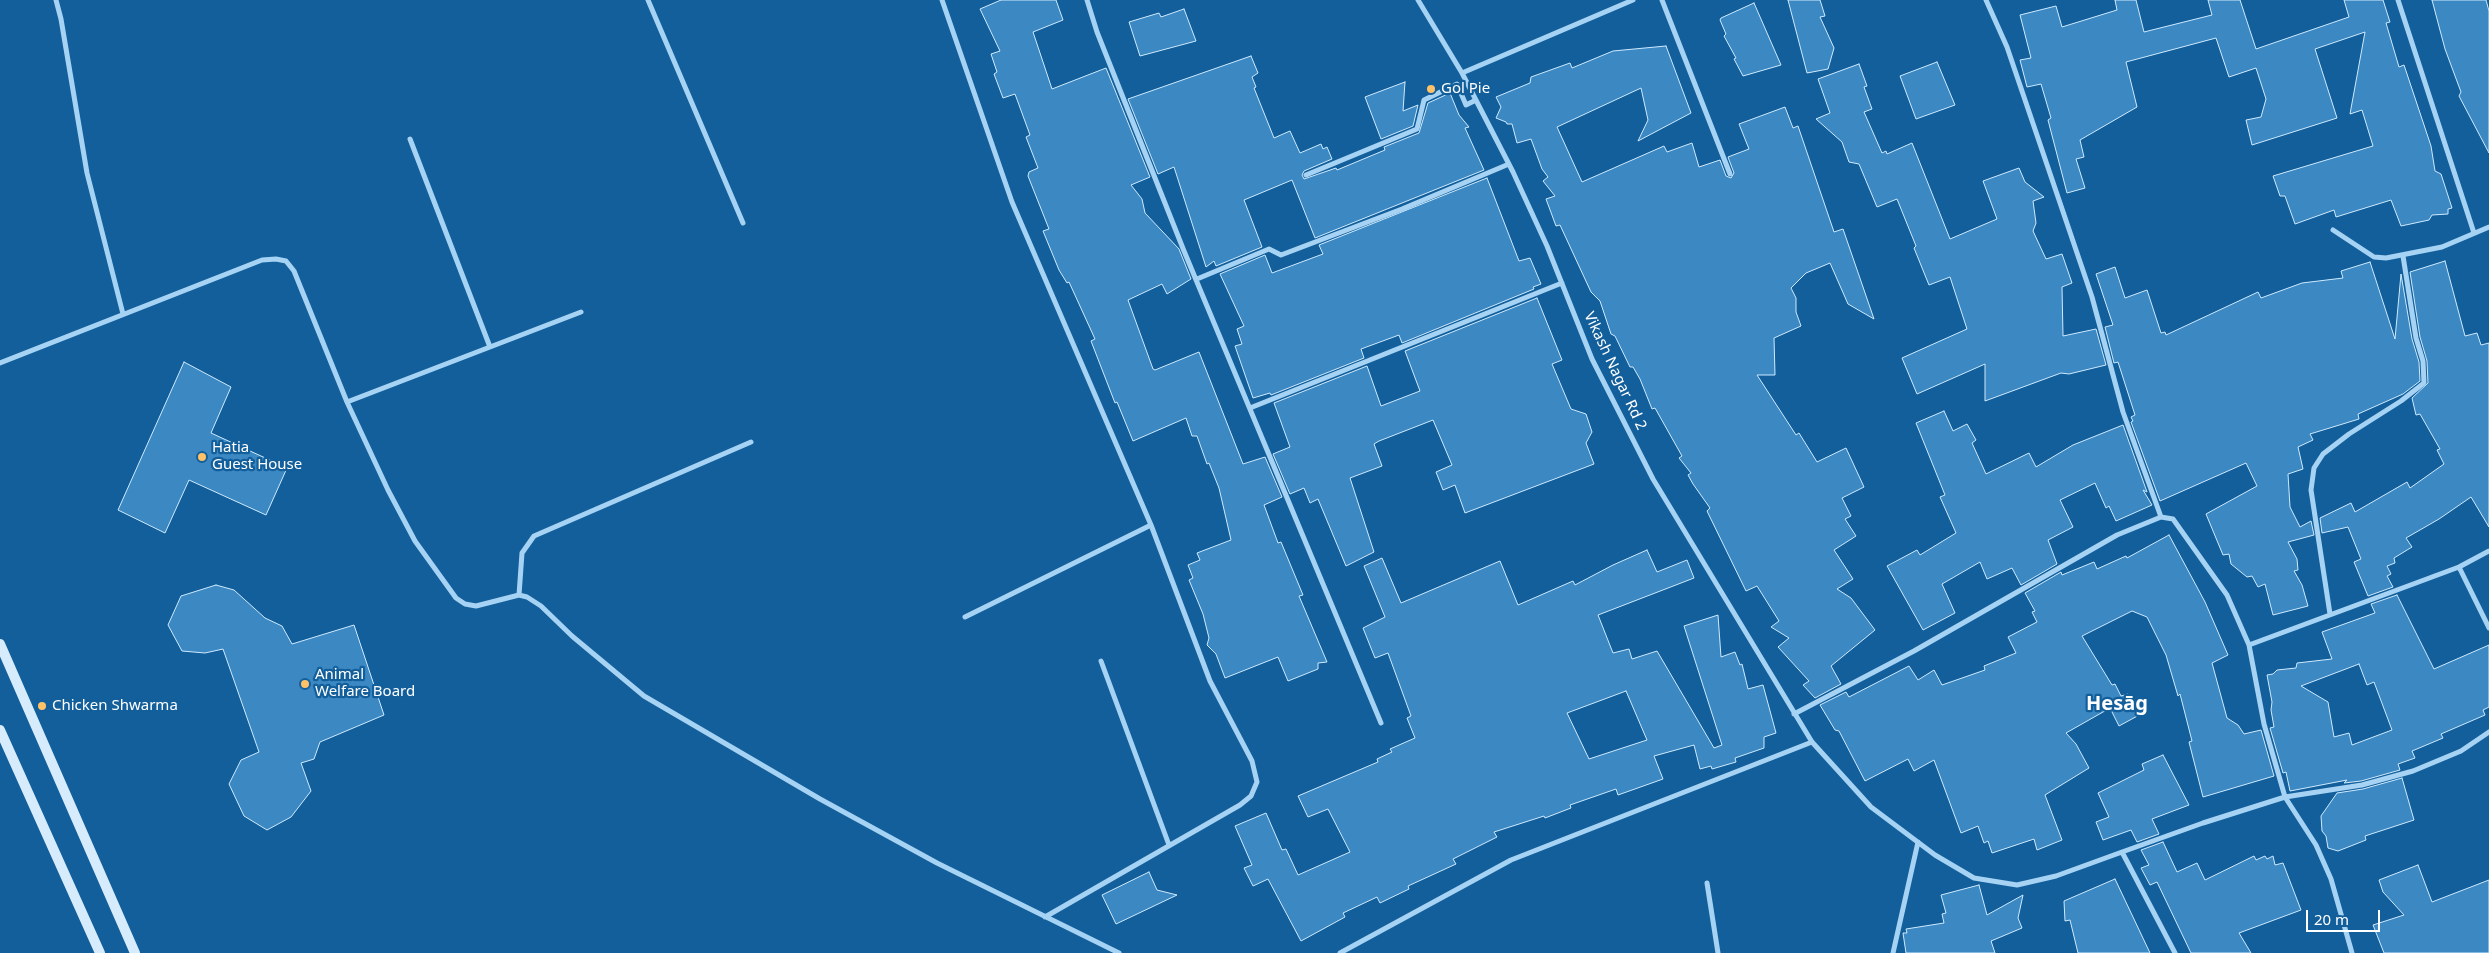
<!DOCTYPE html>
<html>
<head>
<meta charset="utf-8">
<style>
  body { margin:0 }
  #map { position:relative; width:2489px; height:953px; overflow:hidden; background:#125f9b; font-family:"Noto Sans",sans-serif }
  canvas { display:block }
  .scale { position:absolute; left:2306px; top:910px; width:74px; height:22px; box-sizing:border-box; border:2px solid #fff; border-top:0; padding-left:6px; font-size:15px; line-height:18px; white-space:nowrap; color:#fff; -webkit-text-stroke:4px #125f9b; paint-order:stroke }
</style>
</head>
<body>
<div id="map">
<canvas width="2489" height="953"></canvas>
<div class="scale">20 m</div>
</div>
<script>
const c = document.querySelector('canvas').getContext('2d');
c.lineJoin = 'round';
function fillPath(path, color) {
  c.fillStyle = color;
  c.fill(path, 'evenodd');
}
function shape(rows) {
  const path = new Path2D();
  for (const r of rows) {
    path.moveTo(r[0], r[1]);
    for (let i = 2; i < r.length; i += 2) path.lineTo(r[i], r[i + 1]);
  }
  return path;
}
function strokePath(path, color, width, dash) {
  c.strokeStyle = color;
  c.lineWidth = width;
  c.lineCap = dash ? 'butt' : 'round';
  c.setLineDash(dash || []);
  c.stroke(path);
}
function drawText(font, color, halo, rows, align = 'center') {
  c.font = font + ' "Noto Sans",sans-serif';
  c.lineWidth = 4.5;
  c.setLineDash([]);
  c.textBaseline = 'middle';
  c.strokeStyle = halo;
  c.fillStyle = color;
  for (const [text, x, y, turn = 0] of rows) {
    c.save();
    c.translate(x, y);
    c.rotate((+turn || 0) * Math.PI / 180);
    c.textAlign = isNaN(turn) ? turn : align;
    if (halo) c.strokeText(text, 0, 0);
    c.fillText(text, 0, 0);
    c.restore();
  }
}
const building = shape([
  [1001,0,1056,0,1063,20,1033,32,1052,89,1106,68,1150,177,1131,185,1142,199,1145,213,1179,249,1191,279,1167,294,1162,284,1128,300,1153,369,1155,370,1199,352,1243,464,1265,457,1282,497,1264,505,1278,543,1281,542,1303,595,1299,596,1327,662,1318,663,1318,669,1288,681,1278,657,1225,678,1216,654,1207,645,1209,638,1203,614,1189,580,1193,578,1188,565,1200,560,1197,553,1231,540,1219,488,1209,463,1207,464,1197,436,1192,436,1186,418,1133,441,1117,402,1115,403,1091,341,1095,339,1069,282,1067,283,1059,270,1043,231,1049,229,1028,176,1029,172,1038,168,1026,137,1030,135,1015,94,1003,98,994,74,997,72,991,54,1000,51,980,9,1001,0],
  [1788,0,1820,0,1825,16,1820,17,1834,48,1828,69,1807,73,1788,0],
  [2115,0,2136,0,2144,32,2212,15,2208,0,2240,0,2256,49,2349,17,2344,0,2383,0,2390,22,2386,23,2399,67,2404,65,2431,146,2435,171,2441,174,2452,208,2448,209,2448,214,2432,215,2429,220,2401,226,2391,200,2336,217,2334,210,2295,224,2285,196,2280,196,2273,176,2373,146,2362,110,2350,114,2365,32,2315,49,2337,118,2252,145,2246,120,2261,117,2266,99,2256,68,2229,77,2216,38,2126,62,2137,107,2080,140,2084,157,2076,159,2085,188,2067,193,2048,120,2051,118,2041,84,2027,87,2020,60,2031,58,2020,15,2056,6,2062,27,2117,10,2115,0],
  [2432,0,2486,0,2489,11,2489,153,2459,96,2461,92,2445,49,2432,0],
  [1754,3,1781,65,1743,76,1734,59,1736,58,1724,36,1726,34,1720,20,1721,18,1754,3],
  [1184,9,1196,41,1140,56,1129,22,1159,13,1161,17,1184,9],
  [1666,46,1691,113,1638,141,1648,120,1641,88,1557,127,1582,182,1664,146,1667,152,1692,143,1699,167,1720,160,1726,176,1731,178,1734,173,1728,157,1749,149,1739,124,1785,107,1793,128,1798,126,1834,232,1843,229,1874,319,1848,304,1830,263,1806,273,1791,288,1796,298,1796,312,1801,326,1774,338,1775,375,1757,375,1796,435,1799,433,1817,462,1846,448,1864,487,1842,498,1851,516,1845,519,1856,536,1834,550,1853,579,1837,589,1851,598,1875,630,1831,666,1841,684,1815,698,1803,685,1809,681,1778,647,1789,638,1771,627,1779,621,1757,586,1746,591,1707,511,1710,508,1693,484,1688,475,1691,473,1679,458,1682,456,1655,408,1652,409,1640,379,1633,367,1630,367,1615,336,1611,334,1600,301,1591,292,1560,225,1556,226,1546,199,1555,196,1543,181,1548,177,1542,169,1531,139,1517,143,1512,124,1507,124,1506,122,1496,118,1501,107,1496,97,1530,83,1531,77,1570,63,1572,68,1613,51,1666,46],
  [1251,56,1258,73,1252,77,1256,87,1254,88,1274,138,1290,131,1300,153,1321,144,1323,149,1327,147,1332,159,1304,171,1302,175,1304,179,1336,168,1337,170,1385,150,1384,147,1419,133,1428,103,1450,93,1459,115,1469,127,1465,128,1484,170,1315,238,1292,180,1244,200,1262,247,1216,266,1214,261,1206,267,1174,167,1158,174,1128,99,1251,56],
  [1937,62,1955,105,1916,119,1900,76,1937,62],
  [1859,64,1867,86,1864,87,1872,109,1864,112,1882,153,1886,151,1887,154,1912,143,1950,239,1997,219,1983,181,2019,168,2025,182,2044,197,2033,201,2036,223,2033,231,2046,259,2062,254,2072,283,2062,287,2063,336,2096,329,2106,365,2069,374,2061,373,1985,401,1985,364,1917,394,1902,358,1967,329,1950,277,1929,285,1914,248,1916,246,1897,199,1877,207,1859,164,1849,162,1842,142,1816,119,1830,113,1818,79,1859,64],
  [1405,82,1403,111,1418,105,1413,126,1381,139,1365,97,1405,82],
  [1487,178,1519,261,1530,258,1541,284,1533,287,1534,289,1402,343,1399,335,1361,349,1364,358,1271,395,1270,393,1253,398,1235,346,1242,344,1237,329,1244,326,1220,274,1265,255,1272,273,1323,254,1319,245,1487,178],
  [2445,261,2465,336,2477,333,2481,345,2489,343,2489,527,2471,497,2439,519,2406,538,2412,547,2394,558,2395,563,2387,566,2391,574,2387,576,2393,587,2368,596,2354,562,2361,559,2348,527,2322,533,2320,518,2351,503,2355,512,2407,482,2410,488,2444,464,2437,450,2440,449,2420,414,2416,415,2412,398,2428,383,2427,361,2420,337,2410,272,2445,261],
  [2370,262,2395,339,2401,274,2412,339,2419,362,2420,381,2403,394,2358,414,2359,419,2310,434,2313,440,2298,447,2303,469,2288,474,2290,507,2300,527,2311,521,2314,535,2288,542,2297,559,2298,570,2294,571,2302,585,2308,606,2273,615,2265,584,2258,587,2252,576,2247,577,2231,564,2229,554,2223,555,2206,514,2257,486,2246,463,2160,501,2131,422,2133,421,2131,417,2135,415,2118,362,2114,363,2105,327,2113,325,2096,274,2115,267,2125,298,2147,290,2161,333,2165,332,2166,335,2258,292,2261,298,2302,283,2343,278,2341,271,2370,262],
  [1537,298,1562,360,1552,364,1571,409,1586,414,1592,432,1586,443,1594,464,1465,513,1455,485,1443,490,1436,472,1452,465,1433,420,1379,441,1374,444,1382,466,1350,478,1374,552,1346,566,1318,499,1310,503,1304,488,1290,494,1273,454,1290,447,1274,403,1367,366,1381,406,1420,391,1405,351,1537,298],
  [184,362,231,387,211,433,287,468,266,515,189,480,165,533,118,510,184,362],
  [1944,411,1953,431,1967,424,1976,440,1972,443,1986,474,2029,453,2036,467,2073,445,2123,425,2147,492,2143,490,2152,505,2116,521,2109,506,2106,508,2095,483,2060,500,2073,527,2048,540,2057,564,2021,585,2012,568,1987,579,1980,562,1942,584,1955,613,1923,630,1887,566,1917,550,1920,555,1956,533,1940,497,1945,495,1916,423,1944,411],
  [2169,535,2205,602,2228,655,2212,663,2227,718,2238,725,2244,734,2261,730,2274,776,2203,797,2189,742,2192,741,2180,694,2178,696,2166,655,2147,617,2132,611,2082,636,2112,685,2115,684,2121,696,2128,694,2141,714,2119,726,2110,708,2066,733,2076,744,2089,768,2045,795,2062,840,2037,850,2034,839,1992,853,1988,841,1984,843,1978,826,1961,833,1934,760,1914,771,1908,759,1865,781,1839,731,1835,730,1820,705,1846,692,1849,697,1909,666,1918,680,1934,670,1942,685,1985,670,1984,666,2016,653,2008,637,2037,622,2032,612,2035,611,2025,593,2061,572,2062,575,2094,562,2097,569,2126,556,2127,558,2169,535],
  [1647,550,1657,572,1687,560,1694,578,1598,615,1613,653,1629,649,1632,659,1657,651,1714,748,1722,745,1684,626,1718,615,1721,657,1735,652,1740,665,1742,664,1748,689,1763,685,1776,733,1764,737,1764,748,1735,758,1736,762,1712,769,1711,766,1700,769,1694,745,1654,756,1663,779,1618,795,1616,789,1570,805,1571,808,1545,818,1544,816,1494,832,1497,837,1453,859,1456,864,1408,886,1409,889,1380,903,1377,897,1343,913,1345,917,1301,941,1268,879,1253,886,1244,868,1252,865,1235,826,1266,813,1282,850,1286,849,1298,875,1350,852,1328,809,1308,817,1298,796,1378,762,1377,759,1392,752,1390,749,1415,738,1407,718,1411,716,1388,653,1375,658,1363,628,1385,617,1364,566,1382,558,1401,603,1500,561,1518,605,1573,581,1575,585,1613,565,1647,550],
  [1626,691,1647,740,1589,759,1567,713,1626,691],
  [216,585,234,590,265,618,282,626,292,644,354,625,384,715,320,742,314,759,301,763,311,791,291,817,267,830,244,816,229,784,241,760,259,752,223,649,205,653,182,651,168,625,181,596,216,585],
  [2397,595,2434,669,2489,645,2489,707,2483,710,2485,715,2441,734,2443,738,2412,751,2415,758,2398,764,2400,770,2361,781,2344,783,2347,780,2290,791,2286,772,2283,773,2270,728,2274,727,2271,710,2272,702,2267,675,2273,674,2277,670,2296,668,2297,663,2332,659,2322,632,2375,613,2371,604,2397,595],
  [2359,664,2367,685,2374,682,2392,730,2352,745,2349,733,2334,737,2328,702,2301,686,2359,664],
  [2163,755,2189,805,2152,819,2159,834,2137,842,2131,830,2103,840,2096,822,2109,817,2098,793,2144,770,2142,764,2163,755],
  [2402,778,2414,820,2365,836,2366,840,2338,851,2328,848,2326,836,2322,831,2321,816,2337,793,2363,789,2402,778],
  [2163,842,2177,872,2197,863,2205,880,2254,856,2256,860,2265,856,2267,859,2273,856,2275,865,2283,863,2301,910,2239,933,2251,953,2191,953,2157,882,2150,885,2141,868,2149,865,2141,850,2163,842],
  [2418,865,2432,902,2489,880,2489,953,2384,953,2373,925,2404,915,2383,892,2379,880,2418,865],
  [1149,872,1157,890,1177,895,1116,924,1102,895,1149,872],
  [2115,879,2150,953,2078,953,2070,920,2065,921,2064,901,2115,879],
  [1979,885,1987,915,2023,895,2018,918,2022,928,1991,941,1995,953,1906,953,1903,933,1907,933,1906,929,1944,923,1942,914,1946,913,1941,895,1979,885]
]);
const street = shape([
  [56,0,61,19,87,173,123,314],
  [648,0,743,223],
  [942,0,1012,202,1151,525,1210,681,1252,761,1257,782,1251,796,1240,805,1045,917],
  [1087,0,1097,32,1184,251,1381,723],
  [1418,0,1462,73,1513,172,1547,246,1592,359,1653,479,1812,742,1871,807,1935,855,1974,878,2017,885,2056,876,2122,852,2175,953],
  [1662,0,1730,174],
  [1986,0,2007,47,2092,297,2123,412,2161,517],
  [2398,0,2474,233],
  [1462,73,1633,0],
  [410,139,490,347],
  [1306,175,1417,129,1424,100,1457,84,1466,105,1476,100],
  [2333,230,2374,257,2386,258,2442,247,2489,227],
  [1197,279,1269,249,1281,255,1402,209,1509,164],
  [0,363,262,260,276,259,286,261,294,271,347,402,388,490,415,541,456,598,465,604,476,606,519,595,527,597,541,606,572,636,644,696,820,799,937,863,1119,953],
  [347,402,581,312],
  [1250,408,1562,283],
  [2459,567,2489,628],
  [519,595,522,553,534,536,751,442],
  [2330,614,2311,490,2314,468,2323,454,2349,434,2401,401,2424,383,2423,361,2416,338,2403,256],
  [965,617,1151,525],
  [1101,661,1169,845],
  [1794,714,1914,651,2117,535,2161,517,2173,519,2227,595,2249,645,2459,567,2489,551],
  [2122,852,2203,823,2285,797,2264,724,2249,645],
  [1707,883,1718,953],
  [1340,953,1511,860,1812,742],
  [1893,953,1918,842],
  [2352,953,2331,879,2316,845,2285,797,2362,785,2413,771,2461,751,2489,732]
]);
const secondary = shape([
  [0,644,135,953],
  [0,730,100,953]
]);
const markers = [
  [1431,89,5,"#ffc269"],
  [202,457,5,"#ffc269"],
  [305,684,5,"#ffc269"],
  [42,706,5,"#ffc269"]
];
const poiNames = [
  ["Gol Pie",1441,89],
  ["Hatia",212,448],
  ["Guest House",212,465],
  ["Animal",315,675],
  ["Welfare Board",315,692],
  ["Chicken Shwarma",52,706]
];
const streetNames = [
  ["Vikash Nagar Rd 2",1615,371,65]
];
const districtNames = [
  ["Hesāg",2117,704]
];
fillPath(building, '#3b88c3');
strokePath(building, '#cfeafe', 1);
strokePath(street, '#a6d3f4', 5);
strokePath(secondary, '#d6ecfd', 10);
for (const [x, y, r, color] of markers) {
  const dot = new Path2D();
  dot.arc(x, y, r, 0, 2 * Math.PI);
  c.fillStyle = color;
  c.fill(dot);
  strokePath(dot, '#125f9b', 2);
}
drawText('15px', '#fff', '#125f9b', poiNames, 'left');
drawText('15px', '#fff', '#125f9b', streetNames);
drawText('bold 20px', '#fff', '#125f9b', districtNames);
</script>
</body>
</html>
